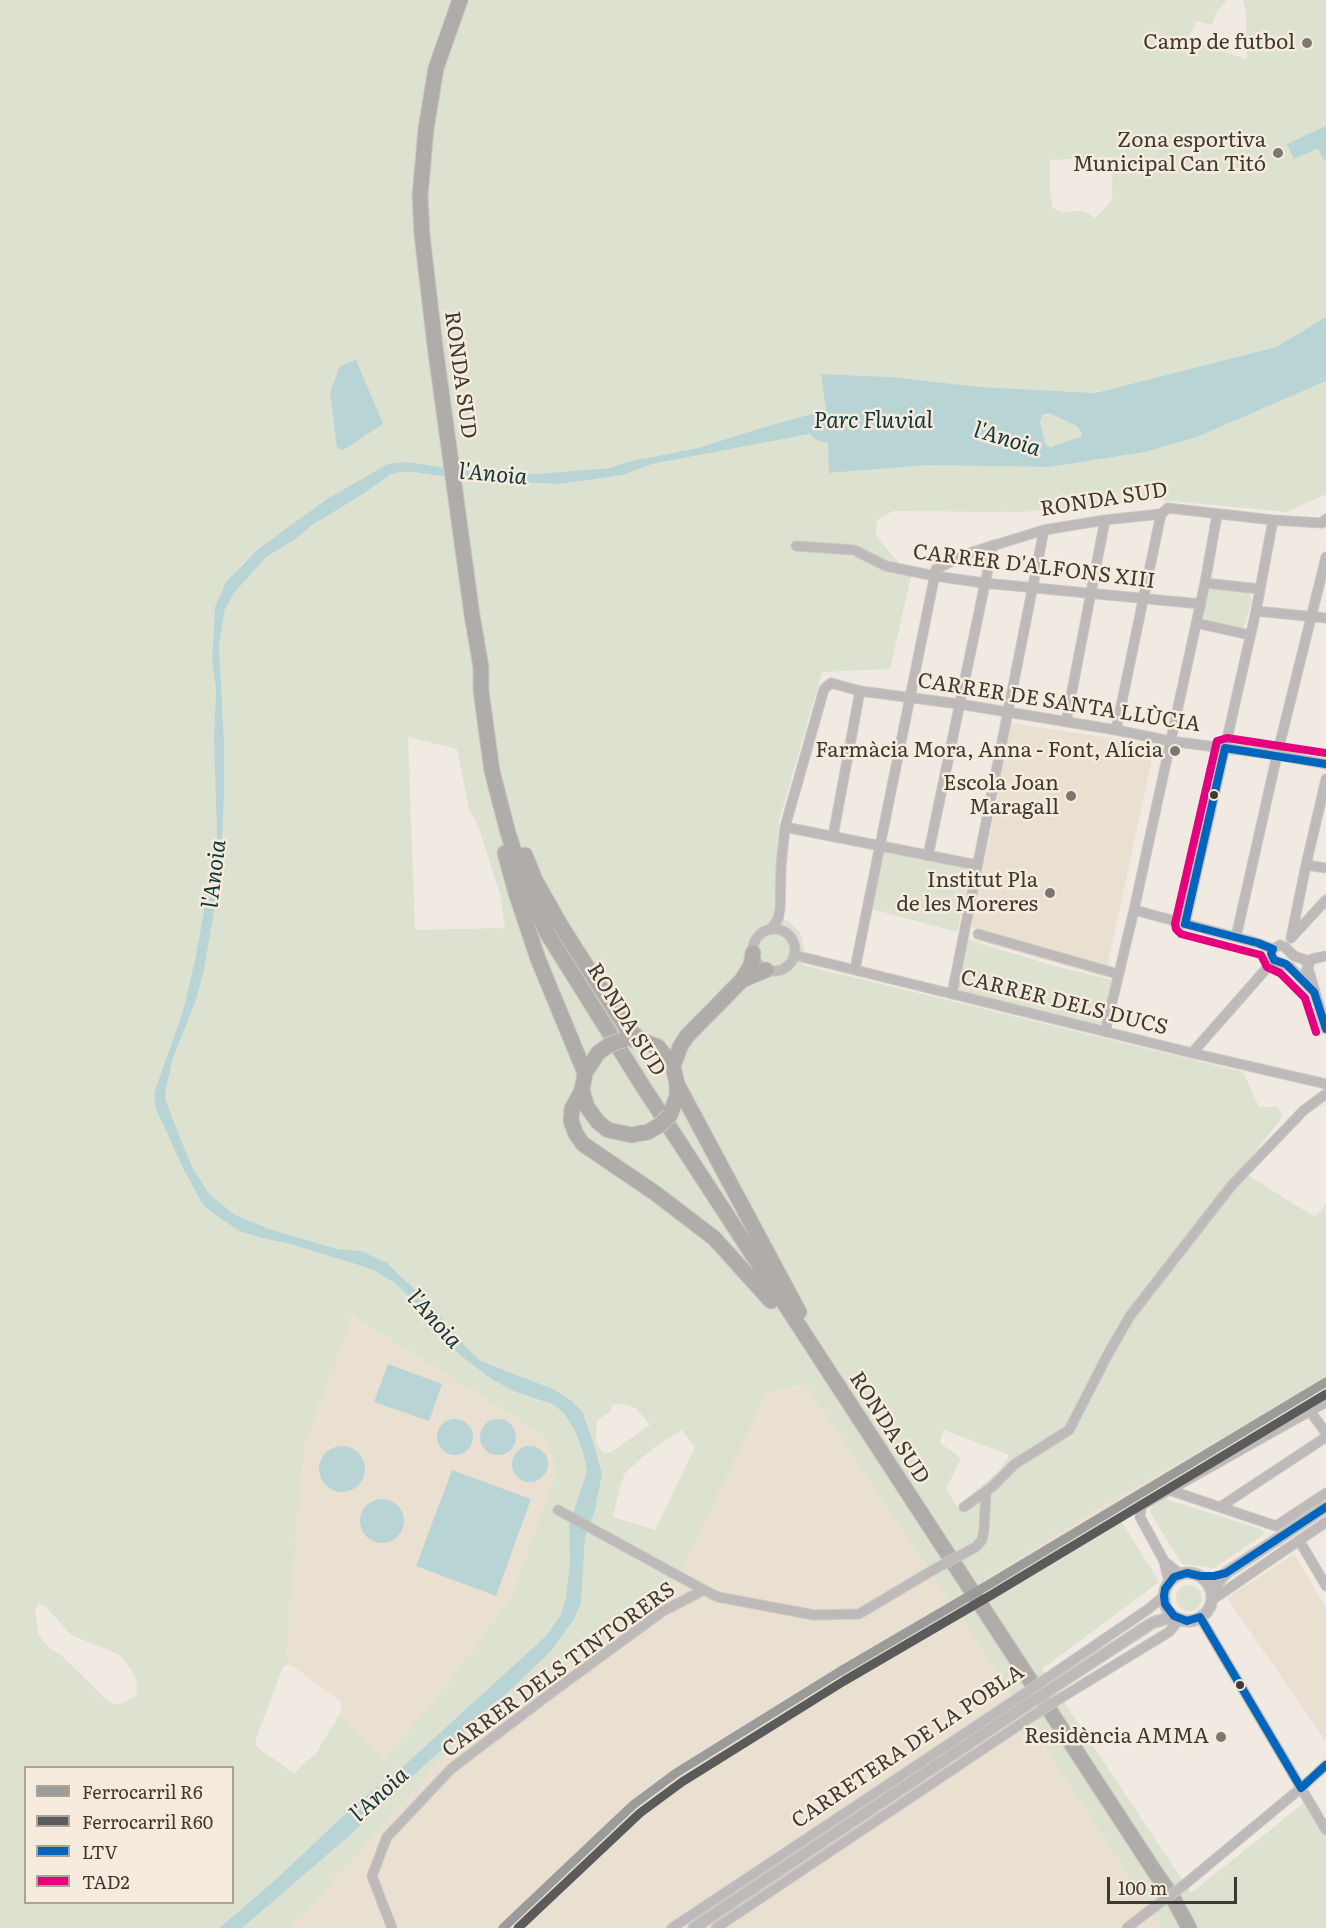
<!DOCTYPE html>
<html>
<head>
<meta charset="utf-8">
<style>
  body { margin:0 }
  #map { position:relative; width:1326px; height:1928px; overflow:hidden; background:#f0eae3; font-family:Literata,serif }
  canvas { display:block }
  .legend { position:absolute; left:24px; top:1766px; width:210px; height:138px; box-sizing:border-box; background:#f6ebdd; border:2px solid #aca499; margin:0; padding:8px 10px; list-style:none; font-size:18px; color:#3d3933 }
  .legend li { display:flex; align-items:center; gap:12px; height:30px }
  .legend b { width:30px; border:2px solid #aca499 }
  .scale { position:absolute; left:1107px; top:1877px; width:130px; height:27px; box-sizing:border-box; border:3px solid #3d3933; border-top:0; padding-left:8px; font-size:18px; line-height:21px; white-space:nowrap; color:#3d3933; -webkit-text-stroke:4px #f6ebdd; paint-order:stroke }
</style>
</head>
<body>
<div id="map">
<canvas width="1326" height="1928"></canvas>
<ul class="legend">
<li><b style="height:8px;background:#9b9b99"></b>Ferrocarril R6</li>
<li><b style="height:8px;background:#5b5b5b"></b>Ferrocarril R60</li>
<li><b style="height:8px;background:#0065bd"></b>LTV</li>
<li><b style="height:8px;background:#e5007d"></b>TAD2</li>
</ul>
<div class="scale">100 m</div>
</div>
<script>
const c = document.querySelector('canvas').getContext('2d');
c.lineJoin = 'round';
function fillPath(path, color) {
  c.fillStyle = color;
  c.fill(path, 'evenodd');
}
function shape(rows) {
  const path = new Path2D();
  for (const r of rows) {
    if (r.length === 3) {
      path.moveTo(r[0] + r[2], r[1]);
      path.arc(r[0], r[1], r[2], 0, 2 * Math.PI);
      continue;
    }
    path.moveTo(r[0], r[1]);
    for (let i = 2; i < r.length; i += 2) path.lineTo(r[i], r[i + 1]);
  }
  return path;
}
function strokePath(path, color, width, dash) {
  c.strokeStyle = color;
  c.lineWidth = width;
  c.lineCap = dash ? 'butt' : 'round';
  c.setLineDash(dash || []);
  c.stroke(path);
}
function drawText(font, color, halo, rows, align = 'center') {
  c.font = font + ' Literata,serif';
  c.lineWidth = 5;
  c.setLineDash([]);
  c.textBaseline = 'middle';
  c.strokeStyle = halo;
  c.fillStyle = color;
  for (const [text, x, y, turn = 0] of rows) {
    c.save();
    c.translate(x, y);
    c.rotate((+turn || 0) * Math.PI / 180);
    c.textAlign = isNaN(turn) ? turn : align;
    if (halo) c.strokeText(text, 0, 0);
    c.fillText(text, 0, 0);
    c.restore();
  }
}
const built = shape([
  [1011,723,1155,745,1105,977,976,940,978,929,969,927,989,842],
  [351,1316,544,1436,557,1469,512,1596,444,1688,383,1761,339,1715,342,1710,340,1701,290,1664,286,1655,304,1447],
  [1326,1380,1326,1399,1117,1514,990,1589,984,1580,1107,1503],
  [804,1384,957,1611,1162,1928,289,1928,309,1909,445,1755,671,1589,768,1392],
  [1294,1554,1326,1608,1326,1742,1227,1598]
]);
const green = shape([
  [0,0,1227,0,1217,11,1212,25,1196,21,1188,40,1246,59,1248,46,1246,37,1246,12,1243,0,1326,0,1326,317,1276,347,1094,393,980,387,891,377,821,374,826,410,761,428,698,448,627,462,610,468,535,474,469,471,405,462,390,464,327,499,262,546,241,565,225,584,215,607,212,660,216,689,214,736,217,839,195,960,183,1011,154,1093,156,1109,182,1166,200,1200,207,1209,239,1231,262,1238,290,1244,362,1266,375,1271,395,1283,431,1318,453,1349,470,1363,493,1380,516,1392,552,1404,563,1412,575,1431,584,1455,587,1471,569,1525,571,1562,565,1603,557,1622,547,1635,397,1772,358,1802,273,1882,219,1928,0,1928],
  [1113,157,1112,200,1095,219,1089,213,1080,211,1061,212,1053,208,1050,191,1050,160],
  [352,1316,544,1436,557,1469,512,1596,444,1688,383,1760,339,1715,317,1752,294,1773,258,1748,255,1742,283,1667,290,1664,286,1655,304,1447],
  [39,1603,46,1607,71,1635,118,1654,122,1657,134,1674,137,1685,137,1690,135,1696,122,1704,114,1704,109,1702,63,1657,46,1645,38,1633,37,1623,35,1612],
  [26,1768,232,1768,232,1902,26,1902],
  [1326,381,1326,494,1287,512,1160,500,1021,512,893,511,877,520,876,536,911,577,890,669,822,672,779,821,773,915,788,921,800,932,804,948,803,965,1243,1072,1259,1107,1278,1107,1282,1114,1279,1122,1261,1143,1244,1170,1252,1178,1315,1217,1326,1205,1326,1380,1107,1503,984,1580,990,1589,1117,1514,1159,1582,1042,1669,1191,1893,1305,1802,1326,1839,1326,1928,1162,1928,957,1611,804,1384,768,1392,671,1589,445,1755,309,1909,289,1928,242,1928,349,1836,431,1759,478,1721,551,1651,574,1619,581,1603,585,1538,595,1510,602,1474,582,1411,572,1401,553,1389,481,1361,467,1348,427,1300,399,1275,389,1263,361,1251,337,1249,269,1229,235,1215,209,1194,191,1165,165,1099,165,1093,173,1058,195,1003,203,975,222,854,224,741,219,645,225,609,234,593,266,557,294,540,312,525,360,496,390,475,400,472,414,472,467,480,559,484,623,475,652,464,811,434,816,440,828,443,830,473,928,465,1050,467,1145,452,1197,437],
  [408,737,457,749,469,808,479,828,501,898,505,928,415,930],
  [622,1404,636,1408,650,1425,611,1452,604,1453,599,1449,596,1441,597,1421,610,1411,613,1405],
  [682,1430,695,1447,655,1530,613,1517,620,1487,625,1473,652,1449],
  [944,1430,1009,1455,1001,1469,957,1507,946,1489,961,1458,940,1443],
  [1049,413,1077,426,1082,433,1080,437,1055,446,1048,446,1045,443,1040,423,1042,415],
  [1212,588,1249,592,1252,600,1244,627,1240,629,1206,622,1203,614,1207,593],
  [884,852,966,868,969,876,957,932,872,909],
  [966,939,1054,966,1112,980,1102,1023,1096,1026,959,992,958,984],
  [1166,1499,1260,1529,1264,1532,1263,1535,1214,1568,1182,1564,1150,1512,1152,1507],
  [1189,1598,13]
]);
const water = shape([
  [1326,126,1326,160,1324,161,1318,148,1294,159,1287,144],
  [1326,317,1326,381,1197,437,1145,452,1050,467,928,465,829,473,828,443,816,440,810,434,652,464,623,475,559,484,467,480,414,472,400,472,390,475,360,496,312,525,294,540,266,557,234,593,225,609,219,645,224,741,224,790,221,871,203,975,195,1003,173,1058,165,1093,165,1099,191,1165,209,1194,235,1215,269,1229,337,1249,361,1251,388,1263,399,1275,427,1300,467,1348,481,1361,553,1389,572,1401,582,1411,592,1439,602,1474,595,1510,585,1538,581,1603,574,1619,551,1651,478,1721,431,1759,349,1836,242,1928,219,1928,273,1882,358,1802,397,1772,547,1635,560,1616,566,1598,570,1562,569,1525,587,1471,583,1452,575,1431,563,1412,552,1404,516,1392,493,1380,470,1363,453,1349,431,1318,395,1283,375,1271,362,1266,290,1244,262,1238,239,1231,207,1209,200,1200,182,1166,156,1109,154,1093,183,1011,195,960,217,839,214,736,216,689,212,660,215,607,226,582,258,549,327,499,388,464,406,462,469,471,535,474,610,468,627,462,698,448,761,428,826,410,821,374,891,377,980,387,1095,393,1276,347],
  [1049,413,1077,426,1082,433,1080,437,1051,447,1048,446,1045,443,1040,423,1042,415],
  [356,360,383,424,343,450,337,447,330,392,340,366],
  [388,1364,442,1384,429,1421,374,1402],
  [455,1437,18],
  [498,1437,18],
  [530,1464,18],
  [342,1469,23],
  [452,1470,531,1499,496,1596,416,1566],
  [382,1521,22]
]);
const minor = shape([
  [796,546,854,550,886,566,935,576,984,583,1201,604],
  [1205,583,1260,589],
  [1256,611,1326,618],
  [1196,623,1250,635],
  [1066,722,1105,520],
  [1116,730,1161,514],
  [785,827,977,865],
  [833,836,860,691],
  [928,856,993,545],
  [1306,865,1326,868],
  [1134,910,1258,943,1273,949],
  [1185,924,1256,611,1273,520],
  [771,929,778,919,780,909,781,866,785,827,824,689,831,683,860,691,959,704,1116,730,1170,741,1277,755,1326,764],
  [774,950,21],
  [978,934,1118,974],
  [1236,937,1277,755,1326,557],
  [1291,938,1306,865,1326,779],
  [1291,938,1326,900],
  [1273,949,1280,945,1285,947,1294,956,1306,960,1308,968,1306,971],
  [794,955,1192,1053,1326,1084],
  [1272,957,1274,960,1290,967,1314,992],
  [1308,966,1312,959,1326,956],
  [1308,968,1326,1029],
  [855,969,936,569,969,553,1044,530,1105,520,1161,514,1168,508,1273,520,1322,523,1326,519],
  [952,994,1044,530],
  [1105,1032,1134,910,1205,583,1217,515],
  [1192,1053,1274,960],
  [1310,1411,1326,1433],
  [1169,1490,1276,1526,1326,1493],
  [964,1507,992,1487,1015,1464,1069,1430,1108,1354,1130,1316,1232,1185,1304,1110,1326,1094],
  [1220,1507,1326,1437],
  [558,1510,704,1590],
  [1299,1540,1326,1586],
  [976,1547,982,1540,984,1529,986,1491],
  [1164,1561,1180,1574],
  [1169,1582,1164,1561,1140,1517,1141,1506,1326,1402],
  [1212,1600,1326,1522],
  [1200,1617,1326,1830],
  [1044,1680,1147,1610,1164,1596],
  [1059,1699,1169,1632,1180,1619],
  [1184,1885,1301,1788,1326,1765],
  [392,1928,372,1876,387,1837,451,1769,551,1693,663,1611,704,1590,718,1597,814,1615,859,1614,933,1570],
  [672,1928,1018,1698],
  [716,1928,1031,1717],
  [1127,1928,1141,1917]
]);
const tertiary = shape([
  [1188,1597,24],
  [1212,1593,1218,1582,1226,1573,1326,1507],
  [1051,1689,1152,1623,1174,1616],
  [694,1928,1025,1706]
]);
const trunk = shape([
  [460,0,436,68,426,129,420,196,422,235,435,346,472,615,481,667,481,691,492,771,508,833,525,884,547,933,642,1085,1155,1872,1173,1898,1189,1928],
  [505,853,516,893,538,959,585,1073],
  [525,855,535,880,561,926,627,1029,643,1041],
  [742,980,766,970],
  [635,1041,643,1041,658,1047,673,1066,677,1084,677,1096,670,1115],
  [598,1053,585,1073,582,1090,587,1107,598,1122,608,1130,631,1135,648,1132],
  [673,1066,680,1047,687,1036,742,980,751,965,753,953],
  [677,1084,799,1312],
  [582,1090,572,1109,571,1121,576,1134,583,1144,655,1193,714,1238,771,1301]
]);
const minorBridge = shape([
  [933,1570,976,1547],
  [1018,1698,1044,1680],
  [1031,1717,1059,1699],
  [1141,1917,1184,1885]
]);
const tertiaryBridge = shape([
  [1025,1706,1051,1689]
]);
const trunkBridge = shape([
  [598,1053,609,1045,623,1040],
  [648,1132,660,1125,670,1115]
]);
const bus1 = shape([
  [1326,764,1225,748,1185,924,1258,943,1273,949,1271,953,1274,960,1286,964,1314,992,1326,1029],
  [1326,1507,1226,1573,1214,1576,1200,1576,1187,1573,1174,1577,1165,1589,1164,1596,1165,1604,1174,1616,1187,1621,1200,1617,1301,1788,1326,1765]
]);
const bus2 = shape([
  [1316,1032,1305,998,1280,973,1267,967,1261,955,1181,934,1176,929,1175,924,1217,741,1227,738,1326,753]
]);
const rail1 = shape([
  [503,1928,633,1805,676,1773,839,1672,988,1585,1326,1382]
]);
const rail2 = shape([
  [518,1928,640,1813,682,1782,844,1681,993,1594,1326,1394]
]);
const markers = [
  [1307,43,6,"#7c7771"],
  [1278,153,6,"#7c7771"],
  [1175,751,6,"#7c7771"],
  [1214,795,5,"#3d3933"],
  [1071,796,6,"#7c7771"],
  [1050,893,6,"#7c7771"],
  [1240,1685,5,"#3d3933"],
  [1221,1737,6,"#7c7771"]
];
const poiNames = [
  ["Camp de futbol",1295,43],
  ["Zona esportiva",1266,141],
  ["Municipal Can Titó",1266,165],
  ["Farmàcia Mora, Anna - Font, Alícia",1163,751],
  ["Escola Joan",1059,784],
  ["Maragall",1059,808],
  ["Institut Pla",1038,881],
  ["de les Moreres",1038,905],
  ["Residència AMMA",1209,1737]
];
const streetNames = [
  ["RONDA SUD",460,375,82],
  ["RONDA SUD",1104,500,-9],
  ["CARRER D'ALFONS XIII",1034,567,7],
  ["CARRER DE SANTA LLÙCIA",1059,703,9],
  ["CARRER DELS DUCS",1064,1003,14],
  ["RONDA SUD",626,1020,58],
  ["RONDA SUD",889,1428,57],
  ["CARRER DELS TINTORERS",559,1670,-36],
  ["CARRETERA DE LA POBLA",908,1747,-34]
];
const waterNames = [
  ["Parc Fluvial",873,422],
  ["l'Anoia",1007,440,17],
  ["l'Anoia",493,475,5],
  ["l'Anoia",215,874,-83],
  ["l'Anoia",434,1320,48],
  ["l'Anoia",380,1795,-42]
];
fillPath(built, '#eae0d2');
fillPath(green, '#dce1d0');
fillPath(water, '#b9d4d4');
strokePath(minor, '#cbc7c1', 11);
strokePath(tertiary, '#cbc7c1', 13);
strokePath(trunk, '#cbc7c1', 17);
strokePath(minor, '#bdbab9', 9);
strokePath(tertiary, '#bdbab9', 10);
strokePath(trunk, '#b0acaa', 15);
strokePath(minorBridge, '#cbc7c1', 11, []);
strokePath(tertiaryBridge, '#cbc7c1', 13, []);
strokePath(trunkBridge, '#cbc7c1', 17, []);
strokePath(minorBridge, '#bdbab9', 9);
strokePath(tertiaryBridge, '#bdbab9', 10);
strokePath(trunkBridge, '#b0acaa', 15);
strokePath(bus1, '#0065bd', 8);
strokePath(bus2, '#e5007d', 8);
strokePath(rail1, '#9b9b99', 9);
strokePath(rail2, '#5b5b5b', 9);
for (const [x, y, r, color] of markers) {
  const dot = new Path2D();
  dot.arc(x, y, r, 0, 2 * Math.PI);
  c.fillStyle = color;
  c.fill(dot);
  strokePath(dot, '#f6ebdd', 2);
}
drawText('21px', '#3d3933', '#f6ebdd', poiNames, 'right');
drawText('21px', '#3d3933', '#f6ebdd', streetNames);
drawText('italic 22px', '#10373b', '#f6ebdd', waterNames);
</script>
</body>
</html>
